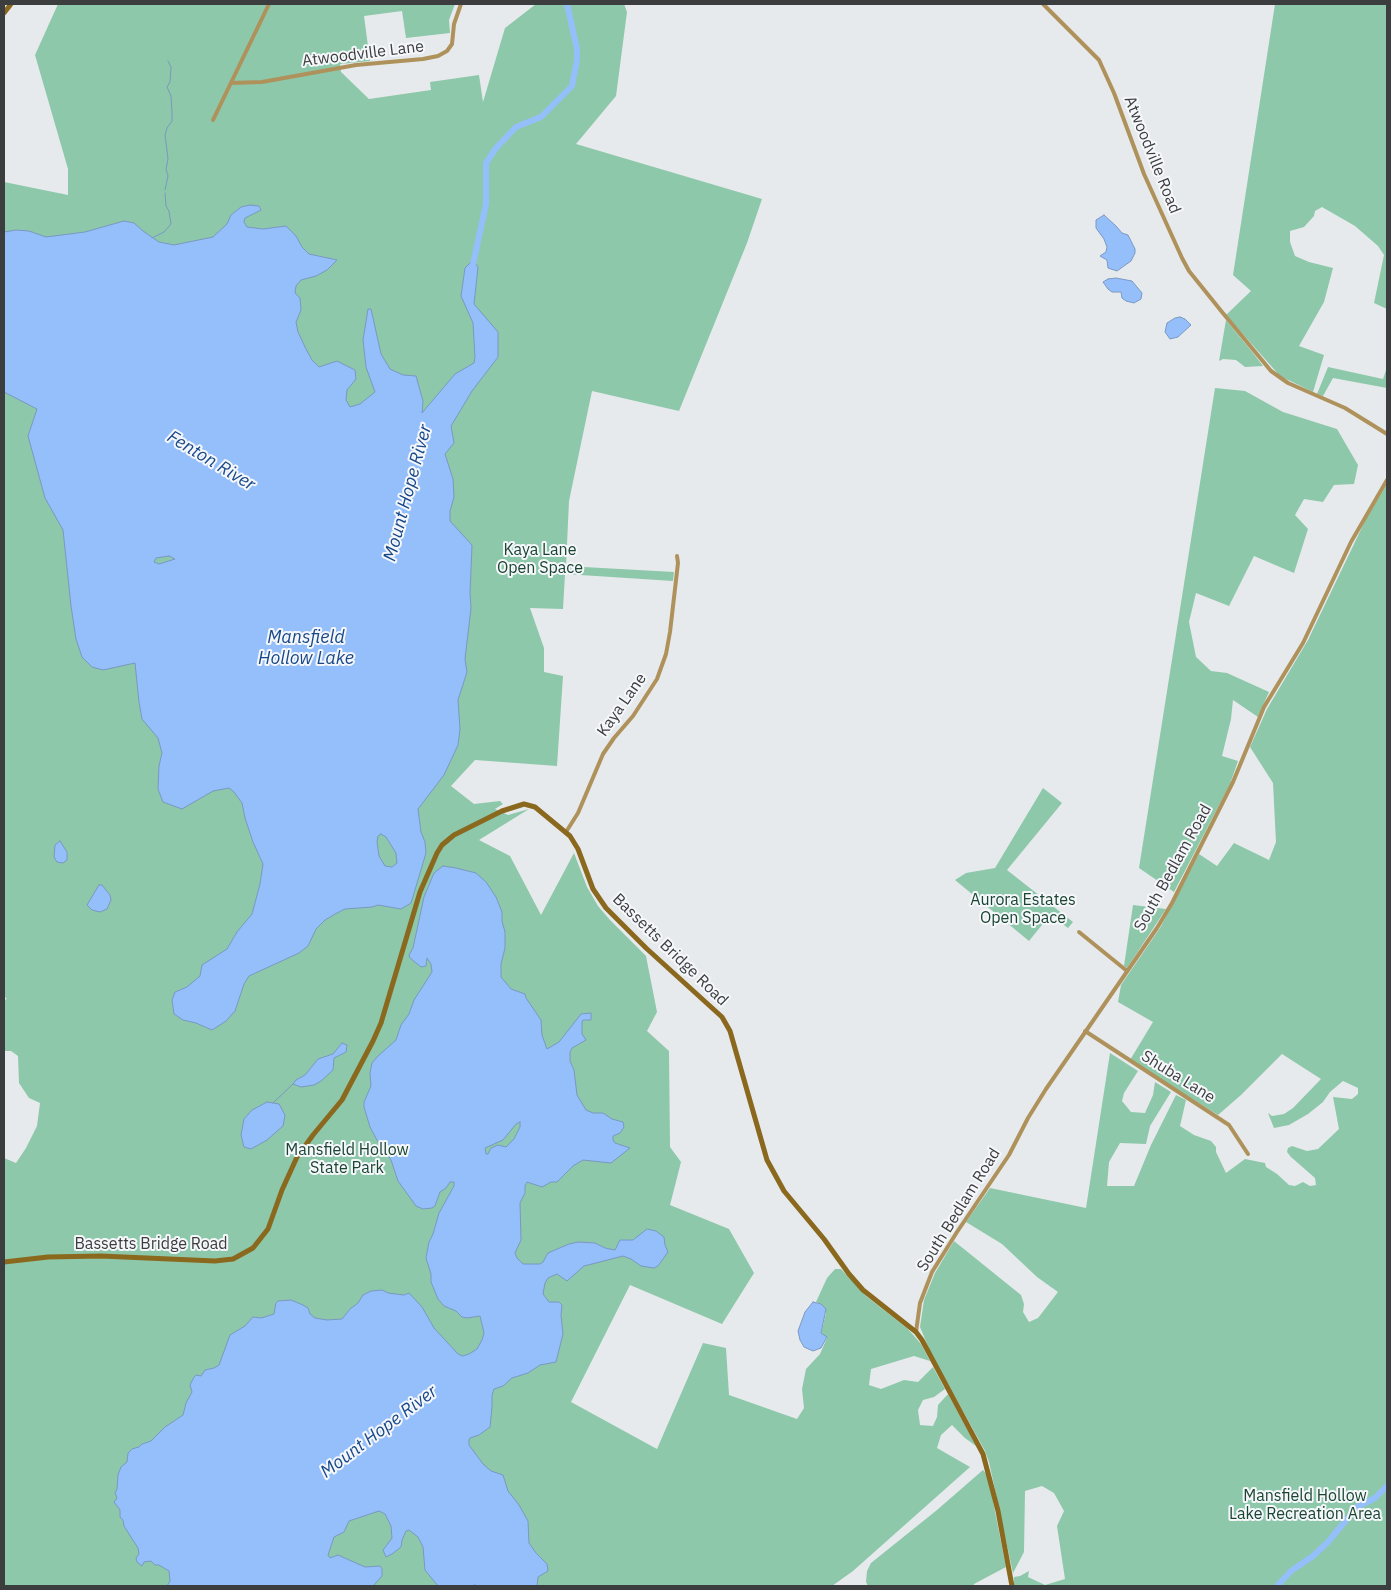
<!DOCTYPE html>
<html>
<head>
<meta charset="utf-8">
<style>
  body { margin:0 }
  #map { position:relative; width:1391px; height:1590px; overflow:hidden; background:#e7eaec; font-family:"IBM Plex Sans",sans-serif }
  canvas { display:block }
  .frame { position:absolute; inset:0; border:5px solid #3c3d3e; pointer-events:none }
</style>
</head>
<body>
<div id="map">
<canvas width="1391" height="1590"></canvas>
<div class="frame"></div>
</div>
<script>
const c = document.querySelector('canvas').getContext('2d');
c.lineJoin = 'round';
function fillPath(path, color) {
  c.fillStyle = color;
  c.fill(path, 'evenodd');
}
function shape(rows) {
  const path = new Path2D();
  for (const r of rows) {
    path.moveTo(r[0], r[1]);
    for (let i = 2; i < r.length; i += 2) path.lineTo(r[i], r[i + 1]);
  }
  return path;
}
function strokePath(path, color, width, dash) {
  c.strokeStyle = color;
  c.lineWidth = width;
  c.lineCap = dash ? 'butt' : 'round';
  c.setLineDash(dash || []);
  c.stroke(path);
}
function drawText(font, color, halo, rows, align = 'center') {
  c.font = font + ' "IBM Plex Sans",sans-serif';
  c.lineWidth = 4;
  c.setLineDash([]);
  c.textBaseline = 'middle';
  c.strokeStyle = halo;
  c.fillStyle = color;
  for (const [text, x, y, turn = 0] of rows) {
    c.save();
    c.translate(x, y);
    c.rotate((+turn || 0) * Math.PI / 180);
    c.textAlign = isNaN(turn) ? turn : align;
    if (halo) c.strokeText(text, 0, 0);
    c.fillText(text, 0, 0);
    c.restore();
  }
}
const green = shape([
  [58,4,455,4,449,20,450,33,406,38,402,11,364,16,370,61,340,64,341,72,369,99,431,90,430,82,479,75,483,102,505,28,536,4,624,4,627,12,616,96,576,144,762,199,747,243,679,411,592,391,569,501,566,566,674,572,673,581,565,574,563,609,530,608,544,648,544,672,563,676,557,766,475,760,451,786,474,804,500,801,503,804,495,809,508,815,529,809,479,840,510,856,541,915,574,853,587,887,598,906,610,920,646,956,657,1012,647,1031,669,1051,670,1147,681,1162,670,1205,729,1229,754,1273,722,1324,630,1285,571,1402,657,1449,703,1343,726,1348,729,1395,797,1419,804,1408,802,1389,806,1369,820,1354,827,1338,821,1334,826,1313,821,1304,816,1302,827,1278,835,1269,841,1269,866,1296,908,1329,921,1344,930,1361,914,1356,871,1369,869,1385,881,1389,904,1380,918,1382,933,1367,945,1389,934,1397,923,1400,918,1410,920,1425,933,1426,937,1417,938,1405,948,1394,976,1446,965,1438,952,1425,941,1435,937,1448,970,1467,853,1571,832,1586,4,1586,4,1158,16,1163,26,1148,37,1126,40,1103,29,1098,19,1083,18,1056,11,1051,4,1051,4,1000,7,999,4,996,4,182,68,195,68,169,35,55],
  [1275,4,1387,4,1387,309,1374,303,1384,255,1378,246,1355,226,1322,207,1315,211,1314,216,1304,227,1290,231,1290,242,1295,256,1309,262,1333,268,1324,302,1299,346,1324,355,1313,392,1280,376,1226,315,1251,291,1233,275],
  [1226,320,1253,353,1263,366,1245,367,1236,360,1223,359,1219,361],
  [1328,367,1383,379,1387,367,1387,388,1333,378,1323,396,1317,394],
  [1215,388,1245,391,1283,412,1337,429,1358,465,1354,484,1334,485,1323,502,1304,499,1295,515,1308,529,1294,573,1254,556,1229,606,1196,593,1189,622,1196,657,1211,671,1227,673,1269,692,1258,717,1233,700,1231,719,1222,756,1238,761,1230,784,1174,892,1139,868],
  [1387,484,1387,1586,1014,1586,1014,1577,1020,1576,1029,1571,1028,1577,1045,1585,1065,1579,1057,1526,1064,1511,1054,1493,1042,1486,1025,1491,1024,1552,1013,1573,989,1462,985,1451,930,1351,920,1327,924,1300,935,1273,954,1241,1021,1295,1024,1304,1023,1312,1029,1322,1038,1318,1058,1292,1037,1277,1002,1244,966,1222,990,1188,1086,1208,1110,1053,1138,1071,1124,1093,1122,1101,1131,1112,1145,1113,1153,1095,1155,1082,1171,1092,1150,1126,1146,1144,1120,1143,1109,1162,1107,1186,1134,1186,1151,1145,1176,1095,1186,1100,1180,1126,1194,1135,1211,1141,1216,1147,1216,1152,1226,1173,1245,1159,1265,1163,1266,1167,1277,1174,1289,1185,1295,1186,1303,1182,1310,1186,1316,1185,1315,1178,1291,1157,1287,1152,1288,1148,1292,1146,1307,1151,1318,1149,1339,1129,1333,1097,1352,1099,1358,1094,1358,1088,1343,1081,1330,1092,1323,1102,1308,1114,1289,1125,1274,1128,1268,1113,1272,1116,1284,1114,1293,1108,1321,1079,1282,1054,1241,1095,1218,1115,1130,1060,1153,1022,1118,1002,1121,985,1160,928,1199,854,1217,866,1234,843,1269,860,1276,842,1273,783,1250,747,1267,709,1308,640,1366,519],
  [1043,788,1062,803,1007,870,1073,922,1068,928,1050,915,1029,941,955,880,966,873,995,868],
  [1133,905,1166,909,1127,968,1124,966],
  [983,1470,988,1476,1006,1567,974,1584,973,1586,868,1586,866,1582,867,1571,871,1563,937,1510]
]);
const water = shape([
  [250,205,259,206,261,210,245,218,244,222,247,227,263,229,286,226,296,236,302,247,309,254,337,260,327,270,316,276,301,280,296,286,295,293,300,298,301,310,296,322,298,332,306,349,312,360,319,367,337,361,355,370,356,379,347,390,346,400,350,407,360,404,375,392,366,367,363,340,368,309,371,309,381,354,390,369,403,375,416,376,423,401,422,413,455,374,474,363,475,357,473,323,461,296,465,268,473,260,478,267,474,304,498,332,498,357,472,391,451,426,454,443,445,454,453,479,454,497,450,511,450,521,472,545,470,593,471,608,465,659,467,672,458,700,460,729,458,745,444,775,418,809,421,832,425,842,426,853,411,903,401,909,378,905,372,907,345,909,337,913,325,920,316,929,308,946,299,953,249,976,244,984,235,1011,226,1021,212,1030,196,1023,183,1020,174,1014,172,1000,175,992,187,987,200,976,202,965,227,949,237,932,252,914,260,884,263,864,253,842,245,818,242,803,234,792,229,788,213,791,182,809,163,802,158,789,159,766,162,753,158,738,142,719,139,702,135,663,103,670,92,667,82,657,76,639,71,606,63,530,45,498,28,436,37,409,4,392,4,232,16,230,29,231,46,237,85,232,124,221,134,223,143,231,159,242,174,245,213,237,227,224,231,215,241,207,250,205],
  [169,556,175,559,159,564,154,562,156,558,169,556],
  [381,834,386,837,396,853,397,863,392,867,385,866,379,856,377,842,378,836,381,834],
  [1104,215,1116,226,1122,233,1128,235,1135,249,1135,253,1131,261,1117,271,1108,268,1107,260,1100,256,1106,252,1107,247,1104,239,1096,228,1096,220,1104,215],
  [1108,279,1116,278,1132,281,1142,293,1141,299,1134,303,1126,301,1122,298,1121,292,1112,292,1108,289,1103,282,1108,279],
  [1180,317,1185,319,1191,325,1178,337,1170,339,1165,332,1167,323,1175,318,1180,317],
  [60,841,67,852,67,860,63,863,57,862,54,857,55,845,60,841],
  [443,866,456,868,476,873,486,882,496,897,502,912,502,921,505,932,505,948,501,964,501,977,511,989,525,994,526,998,541,1020,542,1035,547,1049,559,1042,581,1014,591,1013,591,1020,583,1020,582,1022,582,1034,586,1040,572,1048,570,1052,570,1061,574,1070,577,1095,586,1110,593,1113,603,1113,612,1119,623,1122,624,1127,620,1133,613,1136,613,1140,615,1143,630,1148,611,1163,583,1160,573,1166,557,1182,551,1182,542,1187,527,1182,525,1186,525,1193,520,1203,521,1240,515,1253,517,1258,523,1264,540,1264,543,1262,548,1253,569,1244,578,1242,595,1243,605,1248,615,1250,620,1240,633,1240,647,1229,656,1231,664,1237,665,1245,668,1252,658,1266,654,1268,641,1266,631,1259,623,1256,584,1266,567,1281,557,1274,548,1278,545,1283,543,1294,549,1302,559,1302,562,1305,561,1315,563,1334,556,1362,540,1365,528,1373,512,1378,503,1386,494,1389,492,1395,492,1406,490,1427,479,1435,470,1438,469,1440,469,1445,483,1464,491,1471,503,1475,508,1491,519,1505,528,1521,529,1543,536,1553,547,1564,548,1571,538,1577,537,1586,478,1586,475,1585,470,1586,438,1586,425,1570,423,1547,418,1537,409,1530,406,1531,402,1540,401,1547,392,1554,386,1557,383,1550,392,1538,391,1526,385,1514,379,1511,349,1521,344,1532,334,1537,328,1555,330,1558,338,1555,365,1567,380,1566,382,1569,382,1576,373,1586,167,1586,170,1581,169,1571,159,1565,155,1565,151,1561,144,1562,142,1566,137,1562,136,1558,139,1554,138,1548,124,1526,123,1520,120,1517,120,1510,114,1502,117,1498,115,1493,117,1489,118,1475,121,1467,127,1462,128,1453,132,1449,139,1447,142,1444,151,1441,165,1427,183,1415,186,1403,192,1392,190,1385,194,1377,196,1375,201,1376,205,1370,214,1368,219,1365,230,1335,245,1326,253,1317,261,1318,274,1314,276,1303,278,1301,291,1300,303,1305,308,1308,310,1314,315,1318,327,1320,342,1319,350,1309,358,1303,363,1295,371,1291,382,1290,388,1293,404,1295,409,1293,422,1307,434,1328,458,1354,463,1356,469,1354,477,1349,482,1340,484,1333,480,1316,467,1318,462,1317,456,1311,444,1306,438,1299,431,1282,431,1274,426,1258,429,1242,433,1234,439,1213,454,1186,454,1182,450,1182,446,1188,440,1192,435,1206,432,1208,423,1209,416,1206,398,1181,391,1160,383,1147,378,1142,370,1127,364,1107,364,1102,371,1086,370,1073,372,1063,377,1057,396,1040,401,1025,409,1014,414,1000,432,972,431,964,427,958,426,966,421,967,410,958,409,955,413,948,424,897,434,873,443,866],
  [520,1122,520,1127,514,1139,506,1147,498,1145,491,1148,488,1154,486,1154,485,1148,503,1140,516,1124,520,1122],
  [99,885,102,885,110,895,111,900,107,909,100,912,92,910,87,905,99,885],
  [342,1043,347,1045,346,1052,334,1058,333,1070,321,1081,314,1085,301,1087,293,1084,296,1080,305,1075,318,1059,333,1054,342,1043],
  [267,1102,279,1104,285,1115,283,1126,267,1140,251,1149,244,1147,241,1135,244,1119,252,1110,267,1102],
  [813,1302,821,1304,826,1309,821,1333,827,1337,821,1348,813,1351,804,1347,800,1340,798,1331,805,1312,813,1302]
]);
const stream = shape([
  [165,190,168,176,166,169,168,159,165,135,167,128,172,121,172,112,171,96,167,87,170,82,171,67,168,61],
  [152,238,164,232,171,224,169,211,166,206,165,193],
  [273,1103,293,1084]
]);
const river = shape([
  [472,269,486,204,486,163,496,148,516,127,541,117,572,86,577,60,577,49,567,4],
  [1277,1586,1291,1571,1313,1556,1328,1542,1357,1507,1375,1498,1387,1486]
]);
const street = shape([
  [1043,4,1099,60,1114,93,1144,174,1182,258,1189,271,1222,312,1271,371,1288,383,1345,408,1387,434],
  [231,83,262,82,356,65,423,59,438,56,447,51,452,44,454,24,461,4],
  [213,120,269,4],
  [566,832,578,813,603,754,614,738,633,716,657,679,666,654,670,632,678,563,677,556],
  [1079,932,1127,971],
  [1085,1031,1229,1125,1248,1154],
  [916,1332,920,1303,932,1272,957,1232,1009,1155,1028,1118,1046,1089,1157,928,1172,903,1233,782,1264,707,1303,643,1351,542,1387,480]
]);
const secondary = shape([
  [4,13,11,4],
  [4,1262,48,1257,101,1256,215,1261,233,1259,253,1248,268,1229,282,1190,297,1157,313,1135,342,1100,373,1041,381,1023,420,892,437,853,442,845,454,835,502,811,524,804,535,807,570,836,578,849,593,889,606,908,646,948,722,1017,730,1031,767,1160,784,1191,824,1239,849,1274,863,1290,916,1332,922,1340,983,1454,998,1511,1012,1586]
]);
const streetNames = [
  ["Atwoodville Lane",363,54,-7],
  ["Atwoodville Road",1152,155,68],
  ["Kaya Lane",622,705,-55],
  ["South Bedlam Road",1173,868,-61],
  ["Bassetts Bridge Road",670,950,44],
  ["Shuba Lane",1178,1077,32],
  ["South Bedlam Road",959,1210,-58],
  ["Bassetts Bridge Road",151,1244]
];
const parkNames = [
  ["Kaya Lane",540,550],
  ["Open Space",540,568],
  ["Aurora Estates",1023,900],
  ["Open Space",1023,918],
  ["Mansfield Hollow",347,1150],
  ["State Park",347,1168],
  ["Mansfield Hollow",1305,1496],
  ["Lake Recreation Area",1305,1514]
];
const waterNames = [
  ["Fenton River",211,461,31],
  ["Mount Hope River",408,493,-75],
  ["Mansfield",306,638],
  ["Hollow Lake",306,659],
  ["Mount Hope River",379,1432,-37]
];
fillPath(green, '#8dc8aa');
fillPath(water, '#95bffa');
strokePath(water, '#7a98c2', 1);
strokePath(stream, '#7a98c2', 1);
strokePath(river, '#95bffa', 6);
strokePath(street, '#af925b', 4);
strokePath(secondary, '#8a691f', 5);
drawText('16px', '#3c3d3e', '#f5f7fa', streetNames);
drawText('16px', '#194531', '#f5f7fa', parkNames);
drawText('italic 18px', '#174889', '#f5f7fa', waterNames);
</script>
</body>
</html>
